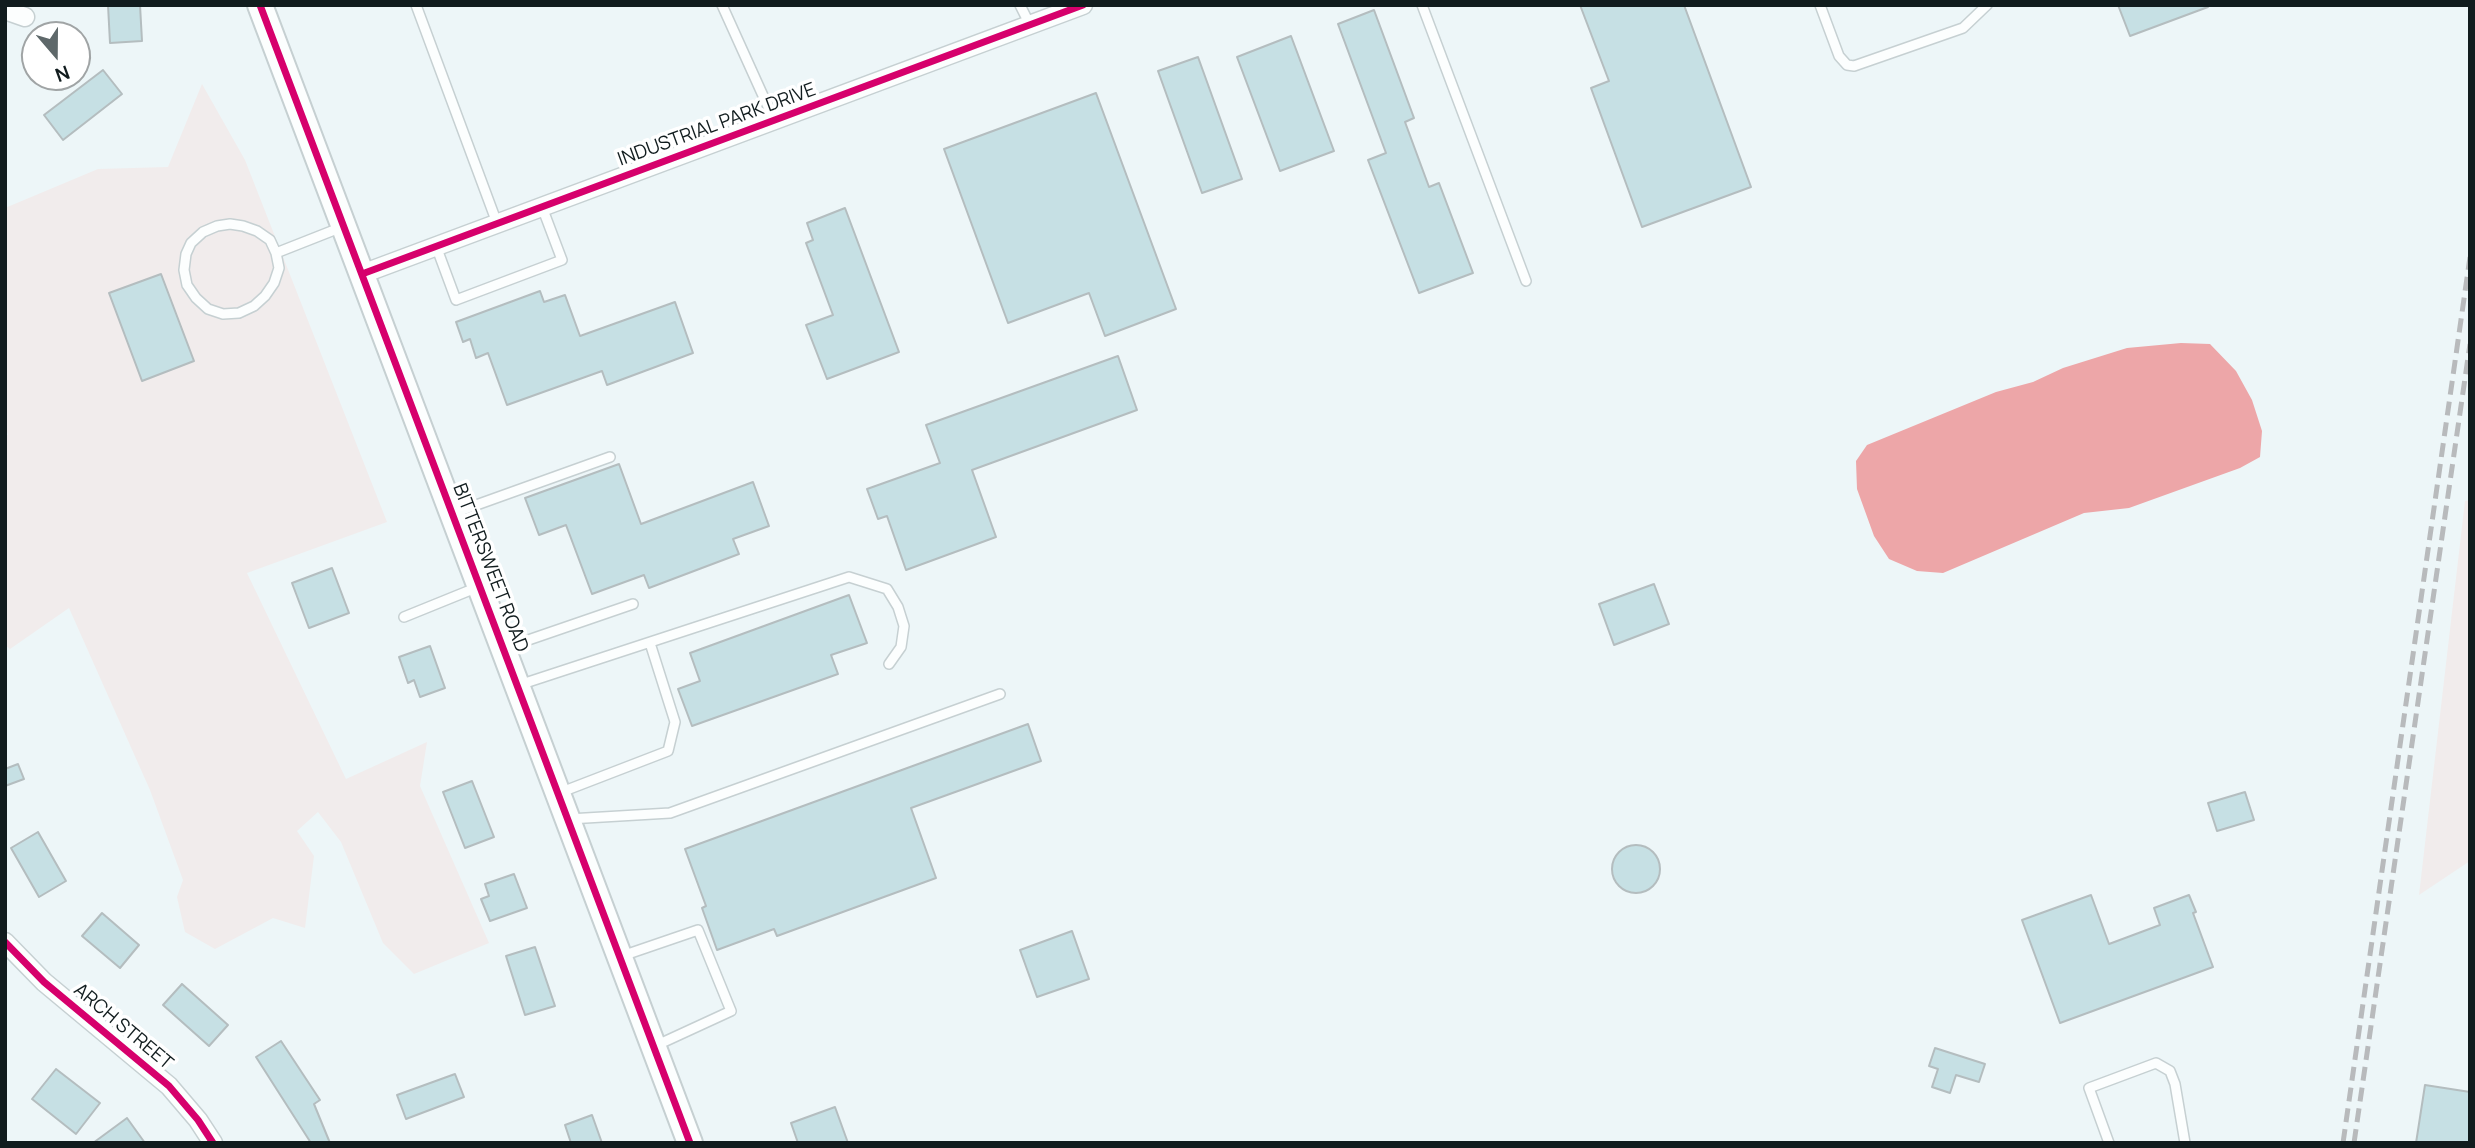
<!DOCTYPE html>
<html>
<head>
<meta charset="utf-8">
<style>
  body { margin:0 }
  #map { position:relative; width:2475px; height:1148px; overflow:hidden; background:#edf6f8; font-family:Manrope,sans-serif }
  canvas { display:block }
  .frame { position:absolute; inset:0; border:7px solid #111c1e; pointer-events:none }
  .north { position:absolute; left:21px; top:21px; width:70px; height:70px; box-sizing:border-box; background:#fff; border:2px solid #a0a4a5; border-radius:50%; rotate:160deg; font-size:19px; font-weight:700; line-height:28px; text-align:center; color:#111c1e }
  .north::after { content:''; display:block; margin:auto; width:24px; height:32px; background:#5e686a; clip-path:polygon(50% 0,100% 100%,50% 72%,0 100%) }
</style>
</head>
<body>
<div id="map">
<canvas width="2475" height="1148"></canvas>
<div class="frame"></div>
<div class="north">N</div>
</div>
<script>
const c = document.querySelector('canvas').getContext('2d');
c.lineJoin = 'round';
function fillPath(path, color) {
  c.fillStyle = color;
  c.fill(path, 'evenodd');
}
function shape(rows) {
  const path = new Path2D();
  for (const r of rows) {
    if (r.length === 3) {
      path.moveTo(r[0] + r[2], r[1]);
      path.arc(r[0], r[1], r[2], 0, 2 * Math.PI);
      continue;
    }
    path.moveTo(r[0], r[1]);
    for (let i = 2; i < r.length; i += 2) path.lineTo(r[i], r[i + 1]);
  }
  return path;
}
function strokePath(path, color, width, dash) {
  c.strokeStyle = color;
  c.lineWidth = width;
  c.lineCap = dash ? 'butt' : 'round';
  c.setLineDash(dash || []);
  c.stroke(path);
}
function drawText(font, color, halo, rows, align = 'center') {
  c.font = font + ' Manrope,sans-serif';
  c.lineWidth = 7;
  c.setLineDash([]);
  c.textBaseline = 'middle';
  c.strokeStyle = halo;
  c.fillStyle = color;
  for (const [text, x, y, turn = 0] of rows) {
    c.save();
    c.translate(x, y);
    c.rotate((+turn || 0) * Math.PI / 180);
    c.textAlign = isNaN(turn) ? turn : align;
    if (halo) c.strokeText(text, 0, 0);
    c.fillText(text, 0, 0);
    c.restore();
  }
}
const green = shape([
  [202,84,245,160,387,522,247,573,346,779,427,742,420,786,489,943,414,974,383,943,341,842,318,812,297,831,314,856,305,928,273,918,215,949,185,932,177,897,183,880,150,790,69,608,10,649,5,645,5,435,8,435,5,425,5,208,98,169,168,167],
  [2470,500,2470,861,2419,895,2465,501]
]);
const water = shape([
  [2181,343,2210,344,2236,371,2252,400,2262,431,2260,457,2240,468,2129,508,2084,513,1943,573,1917,571,1889,559,1874,536,1857,489,1856,461,1867,445,1996,392,2033,382,2063,368,2127,348]
]);
const building = shape([
  [108,5,140,5,142,41,110,43,108,5],
  [1580,5,1684,5,1751,187,1642,227,1591,88,1609,81,1580,5],
  [2118,5,2208,5,2208,7,2130,36,2118,5],
  [1374,10,1414,118,1405,122,1429,187,1439,183,1473,273,1419,293,1368,160,1386,153,1338,24,1374,10],
  [1291,36,1334,151,1280,171,1237,57,1291,36],
  [1198,57,1242,179,1202,193,1158,71,1198,57],
  [103,70,122,94,63,140,44,115,103,70],
  [1096,93,1176,309,1105,336,1089,293,1008,323,944,149,1096,93],
  [845,208,899,352,827,379,806,325,833,315,806,243,813,240,807,223,845,208],
  [161,274,194,361,142,381,109,293,161,274],
  [540,291,544,302,565,295,580,336,675,302,693,353,607,385,602,371,507,405,488,353,476,358,470,339,463,342,456,322,540,291],
  [1118,356,1137,410,972,470,996,537,906,570,887,516,878,519,867,489,940,463,926,425,1118,356],
  [619,464,641,524,753,482,769,526,733,539,739,554,649,588,644,575,592,594,566,525,539,535,525,498,619,464],
  [332,568,349,613,309,628,292,583,332,568],
  [1654,584,1669,624,1614,645,1599,604,1654,584],
  [849,595,867,643,831,655,838,674,692,726,678,689,700,681,690,653,849,595],
  [430,646,445,688,420,697,414,680,408,683,399,657,430,646],
  [1028,724,1041,761,911,808,936,878,777,936,774,929,717,950,702,908,706,906,685,849,1028,724],
  [18,764,24,779,5,786,5,769,18,764],
  [472,781,494,837,465,848,443,792,472,781],
  [2245,792,2254,820,2217,831,2208,803,2245,792],
  [38,832,66,881,39,897,11,848,38,832],
  [1636,869,24],
  [514,874,527,908,490,921,481,899,489,896,485,884,514,874],
  [2091,895,2109,944,2160,925,2154,908,2189,895,2196,912,2193,913,2213,967,2060,1023,2022,920,2091,895],
  [102,913,139,945,120,968,82,936,102,913],
  [1072,931,1089,979,1037,997,1020,950,1072,931],
  [535,947,555,1006,525,1015,506,956,535,947],
  [182,984,228,1025,209,1046,163,1005,182,984],
  [281,1041,320,1100,314,1104,330,1143,311,1143,256,1057,281,1041],
  [1935,1048,1985,1064,1979,1082,1956,1075,1950,1093,1932,1087,1938,1069,1929,1066,1935,1048],
  [56,1069,100,1103,76,1134,32,1099,56,1069],
  [455,1074,464,1097,406,1119,397,1095,455,1074],
  [2425,1085,2470,1092,2470,1143,2416,1143,2425,1085],
  [835,1107,848,1143,798,1143,791,1123,835,1107],
  [592,1115,602,1143,571,1143,565,1125,592,1115],
  [127,1118,145,1143,93,1143,127,1118]
]);
const lane = shape([
  [416,5,497,223],
  [722,5,774,120],
  [1020,5,1030,25],
  [1422,5,1526,281],
  [1820,5,1839,56,1847,65,1854,66,1963,28,1987,5],
  [230,224,243,226,257,231,270,240,276,253,279,268,274,283,265,296,254,306,239,313,223,314,208,309,196,298,187,285,184,270,186,254,191,243,203,232,217,226,230,224],
  [436,246,456,300,562,260,542,207],
  [276,253,342,227],
  [454,513,610,457],
  [404,617,478,587],
  [505,648,633,604],
  [519,685,849,577,887,589,898,607,904,626,901,647,889,664],
  [559,793,668,751,675,722,650,643],
  [569,819,670,813,1000,694],
  [622,956,698,930,731,1011,655,1046],
  [2109,1143,2089,1088,2156,1063,2170,1071,2175,1084,2185,1143]
]);
const street = shape([
  [5,10,25,17],
  [362,274,1083,5],
  [5,942,44,982,169,1086,198,1120,213,1143]
]);
const secondary = shape([
  [260,5,690,1143]
]);
const rail = shape([
  [2343,1143,2470,257],
  [2354,1143,2470,344]
]);
const cycleway = shape([
  [260,5,690,1143],
  [362,274,1083,5],
  [5,942,44,982,169,1086,198,1120,213,1143]
]);
const streetNames = [
  ["INDUSTRIAL PARK DRIVE",717,125,-20],
  ["BITTERSWEET ROAD",490,568,69],
  ["ARCH STREET",123,1027,40]
];
fillPath(green, '#f1ecec');
fillPath(water, '#eda6a8');
fillPath(building, '#c6e0e4');
strokePath(building, '#b4bdbf', 2);
strokePath(lane, '#c6d0d2', 12);
strokePath(street, '#c6d0d2', 21);
strokePath(secondary, '#c6d0d2', 28);
strokePath(lane, '#fcfefe', 9);
strokePath(street, '#fcfefe', 18);
strokePath(secondary, '#fcfefe', 24);
strokePath(rail, '#b8babc', 5, [14, 7]);
strokePath(cycleway, '#d6006c', 7);
drawText('19px', '#111c1e', '#fff', streetNames);
</script>
</body>
</html>
